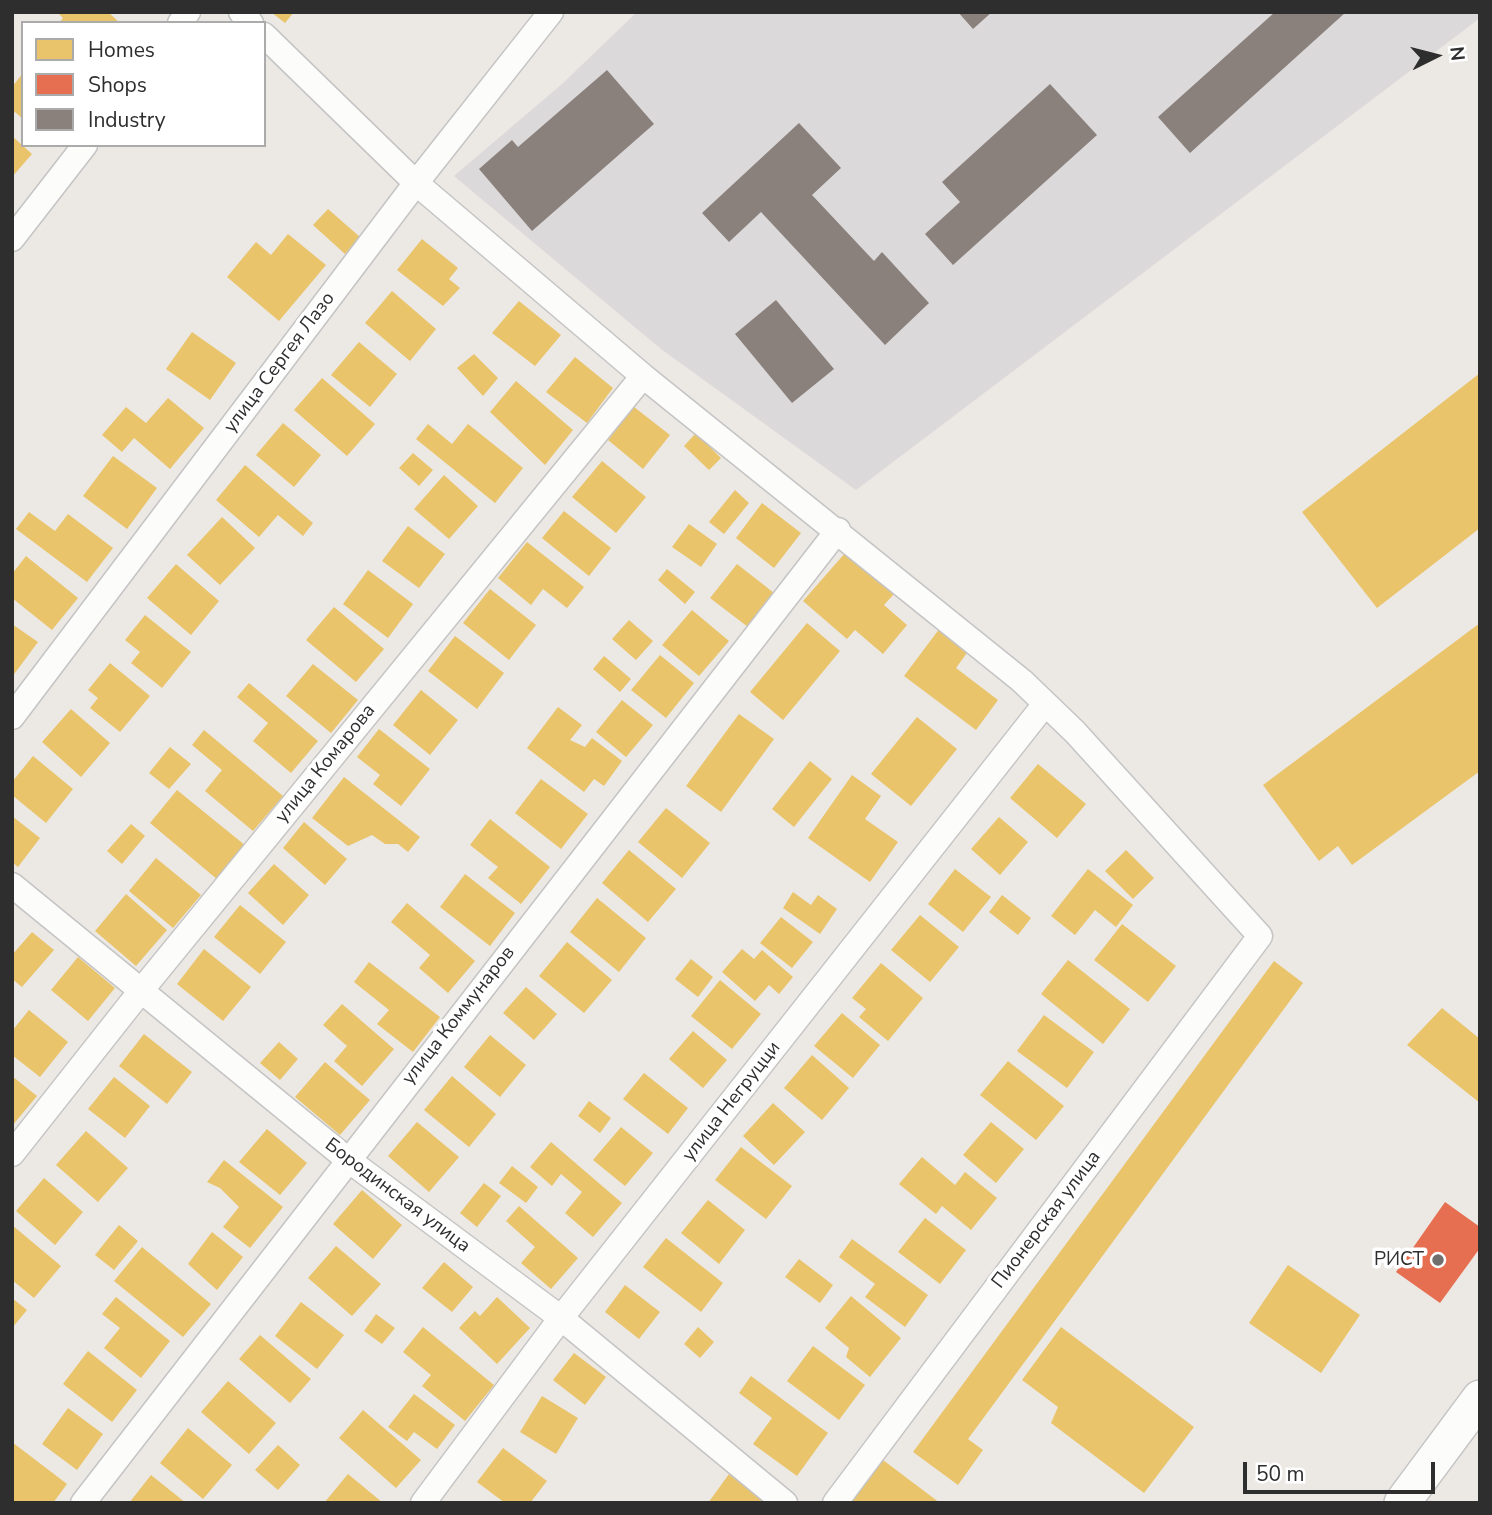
<!DOCTYPE html>
<html>
<head>
<meta charset="utf-8">
<style>
  body { margin:0 }
  #map { position:relative; width:1492px; height:1515px; overflow:hidden; background:#ece8e4; font-family:"Nunito Sans",sans-serif }
  canvas { display:block }
  .frame { position:absolute; inset:0; border:14px solid #2e2e2e; pointer-events:none }
  .legend { position:absolute; left:21px; top:21px; width:245px; height:126px; box-sizing:border-box; background:#fff; border:2px solid #ababab; margin:0; padding:9px 12px; list-style:none; font-size:21px; color:#2e2e2e }
  .legend li { display:flex; align-items:center; gap:14px; height:35px }
  .legend b { width:35px; border:2px solid #ababab }
  .north { position:absolute; left:1401px; top:21px; width:70px; height:70px; -webkit-text-stroke:5px #fff; paint-order:stroke; rotate:84deg; font-size:19px; font-weight:700; line-height:28px; text-align:center; color:#2e2e2e }
  .north::after { content:''; display:block; margin:auto; width:24px; height:32px; background:#2e2e2e; clip-path:polygon(50% 0,100% 100%,50% 72%,0 100%) }
  .scale { position:absolute; left:1243px; top:1462px; width:192px; height:32px; box-sizing:border-box; border:4px solid #2e2e2e; border-top:0; padding-left:9px; font-size:21px; line-height:24px; white-space:nowrap; color:#2e2e2e; -webkit-text-stroke:5px #fff; paint-order:stroke }
</style>
</head>
<body>
<div id="map">
<canvas width="1492" height="1515"></canvas>
<div class="frame"></div>
<ul class="legend">
<li><b style="height:19px;background:#e9c46a"></b>Homes</li>
<li><b style="height:19px;background:#e76f51"></b>Shops</li>
<li><b style="height:19px;background:#8a817c"></b>Industry</li>
</ul>
<div class="north">N</div>
<div class="scale">50 m</div>
</div>
<script>
const c = document.querySelector('canvas').getContext('2d');
c.lineJoin = 'round';
function fillPath(path, color) {
  c.fillStyle = color;
  c.fill(path, 'evenodd');
}
function shape(rows) {
  const path = new Path2D();
  for (const r of rows) {
    path.moveTo(r[0], r[1]);
    for (let i = 2; i < r.length; i += 2) path.lineTo(r[i], r[i + 1]);
  }
  return path;
}
function strokePath(path, color, width, dash) {
  c.strokeStyle = color;
  c.lineWidth = width;
  c.lineCap = dash ? 'butt' : 'round';
  c.setLineDash(dash || []);
  c.stroke(path);
}
function drawText(font, color, halo, rows, align = 'center') {
  c.font = font + ' "Nunito Sans",sans-serif';
  c.lineWidth = 7;
  c.setLineDash([]);
  c.textBaseline = 'middle';
  c.strokeStyle = halo;
  c.fillStyle = color;
  for (const [text, x, y, turn = 0] of rows) {
    c.save();
    c.translate(x, y);
    c.rotate((+turn || 0) * Math.PI / 180);
    c.textAlign = isNaN(turn) ? turn : align;
    if (halo) c.strokeText(text, 0, 0);
    c.fillText(text, 0, 0);
    c.restore();
  }
}
const industrial = shape([
  [637,12,1480,12,1480,18,856,490,661,349,454,176,562,84]
]);
const homes = shape([
  [57,12,108,12,120,23,59,23,63,18],
  [271,12,294,12,285,23],
  [23,73,23,119,15,112,12,115,12,87],
  [12,136,32,154,12,177],
  [328,209,360,237,345,254,313,225],
  [288,234,326,265,279,321,227,277,256,242,271,255],
  [422,239,458,268,449,279,460,288,443,306,397,270],
  [392,291,436,329,410,361,365,323],
  [519,301,561,335,535,366,492,333],
  [192,332,236,363,210,400,166,369],
  [359,342,397,374,370,407,331,375],
  [474,354,498,378,483,396,457,368],
  [575,357,613,388,587,423,546,392],
  [1480,373,1480,528,1377,608,1302,512],
  [322,378,375,424,347,456,294,410],
  [516,381,573,430,545,465,490,412],
  [168,398,204,428,170,469,134,438,122,452,102,435,126,407,146,423],
  [634,407,670,435,643,469,608,440],
  [283,423,321,455,294,487,256,455],
  [428,424,452,444,468,424,523,468,495,503,416,439],
  [696,433,721,458,709,470,684,446],
  [413,453,433,470,419,486,399,468],
  [113,456,157,488,127,529,83,496],
  [602,461,646,497,616,533,572,497],
  [245,465,313,523,303,536,278,515,259,537,216,500],
  [444,475,478,506,449,539,414,509],
  [735,490,749,503,724,534,709,522],
  [762,503,801,533,774,568,736,538],
  [564,511,611,548,589,576,542,538],
  [29,512,55,531,68,514,113,548,87,582,16,529],
  [222,517,255,548,220,585,187,555],
  [689,524,717,544,701,567,672,547],
  [408,526,445,554,419,588,382,561],
  [527,542,584,587,567,608,543,589,531,605,498,578],
  [846,552,894,594,884,605,907,625,883,654,855,630,847,639,803,601],
  [26,556,78,598,52,630,12,598,12,574],
  [176,564,219,601,191,635,147,598],
  [737,564,774,593,748,627,710,598],
  [667,569,695,592,685,604,658,580],
  [368,570,413,604,388,638,343,604],
  [490,589,536,625,509,660,463,623],
  [334,607,384,649,356,682,306,640],
  [692,610,729,641,699,676,662,645],
  [145,615,191,652,162,688,131,663,140,652,125,640],
  [629,620,653,641,636,660,612,639],
  [807,623,840,651,783,720,750,692],
  [1480,623,1480,771,1352,865,1338,846,1319,861,1263,785],
  [12,624,38,642,12,677],
  [940,628,969,650,956,668,998,700,976,730,904,676],
  [455,636,504,673,477,709,428,671],
  [660,655,694,683,666,718,631,690],
  [604,656,631,679,620,692,593,669],
  [110,663,150,696,120,732,90,708,98,698,88,690],
  [313,664,358,700,331,733,286,696],
  [249,683,318,741,291,773,253,741,268,723,237,697],
  [421,690,458,720,430,755,393,725],
  [622,700,653,725,626,757,596,732],
  [558,707,582,725,570,740,585,747,592,738,622,761,604,786,594,779,584,792,527,748],
  [71,709,110,743,81,777,42,742],
  [739,714,774,739,721,812,686,786],
  [917,717,957,749,911,806,871,774],
  [379,729,430,769,401,806,373,784,380,775,357,757],
  [204,730,283,796,253,831,205,791,222,770,192,745],
  [170,747,191,764,169,789,149,773],
  [33,756,73,789,46,823,12,795,12,782],
  [810,761,832,779,794,827,772,809],
  [1038,764,1086,804,1057,838,1010,798],
  [852,775,881,796,865,819,898,842,870,882,808,838],
  [344,777,420,837,408,852,398,844,385,844,372,835,348,846,312,818],
  [541,779,588,814,561,849,515,813],
  [177,790,246,846,218,880,150,823],
  [666,808,710,843,682,878,638,842],
  [12,816,40,838,18,867,12,862],
  [999,817,1028,842,1000,875,971,849],
  [490,819,550,867,521,904,488,878,498,867,470,845],
  [304,822,347,859,325,885,283,848],
  [131,824,145,836,122,864,107,851],
  [629,850,676,889,648,922,602,883],
  [1126,850,1154,878,1133,899,1105,871],
  [156,858,201,895,173,928,129,891],
  [274,864,309,895,283,925,248,893],
  [955,869,991,897,963,932,928,904],
  [1088,869,1133,905,1116,927,1095,910,1075,935,1051,916],
  [465,874,515,913,490,946,440,907],
  [793,892,811,905,818,895,837,909,820,934,783,908],
  [126,894,167,930,136,966,95,931],
  [1002,895,1031,918,1018,935,989,912],
  [597,898,646,938,619,972,570,932],
  [407,903,475,961,448,993,419,968,430,955,391,922],
  [240,905,286,942,260,974,214,937],
  [920,915,959,947,930,982,891,950],
  [781,917,813,942,792,968,760,943],
  [1122,924,1176,966,1148,1002,1094,960],
  [32,932,54,950,22,987,12,979,12,955],
  [567,942,612,980,584,1013,539,976],
  [204,949,251,987,223,1021,177,984],
  [742,949,754,959,762,950,793,977,779,994,769,985,755,1001,722,972],
  [78,957,115,988,88,1021,51,990],
  [691,959,713,977,698,997,675,979],
  [1068,960,1130,1009,1103,1044,1041,994],
  [1274,961,1303,983,968,1439,983,1450,958,1485,913,1452],
  [369,962,440,1017,413,1052,377,1024,389,1010,354,982],
  [881,963,923,998,888,1041,859,1017,866,1009,852,998],
  [720,980,761,1014,732,1049,691,1016],
  [526,987,557,1014,534,1040,503,1013],
  [342,1004,394,1049,362,1086,334,1061,347,1046,323,1025],
  [1442,1008,1480,1039,1480,1103,1407,1045],
  [29,1010,68,1042,40,1077,12,1055,12,1031],
  [842,1013,880,1045,853,1078,814,1046],
  [1044,1015,1094,1052,1067,1088,1017,1051],
  [693,1031,727,1060,703,1088,669,1059],
  [144,1034,192,1072,167,1104,119,1066],
  [490,1035,526,1065,500,1097,464,1067],
  [279,1042,298,1059,280,1080,260,1063],
  [812,1055,849,1088,822,1120,784,1088],
  [1008,1061,1064,1106,1036,1140,980,1095],
  [325,1062,370,1100,340,1135,295,1097],
  [644,1073,688,1108,668,1134,623,1099],
  [12,1076,37,1096,12,1126],
  [452,1076,496,1114,469,1147,424,1110],
  [114,1077,150,1106,125,1138,88,1109],
  [589,1101,611,1118,600,1133,578,1116],
  [773,1103,805,1132,774,1165,743,1136],
  [417,1122,459,1157,429,1192,388,1156],
  [991,1122,1024,1149,996,1183,963,1155],
  [621,1127,653,1153,625,1186,593,1160],
  [267,1129,307,1163,280,1195,239,1162],
  [86,1131,128,1168,98,1202,56,1165],
  [551,1142,622,1203,593,1237,565,1213,582,1192,561,1174,552,1186,530,1167],
  [741,1147,792,1186,766,1219,715,1180],
  [922,1157,955,1185,965,1172,997,1198,971,1230,942,1206,936,1214,899,1184],
  [224,1160,283,1207,250,1248,223,1227,239,1207,220,1188,207,1182],
  [512,1166,538,1187,526,1203,499,1183],
  [44,1178,83,1212,55,1245,16,1211],
  [484,1183,501,1196,477,1227,460,1213],
  [362,1190,402,1225,373,1259,333,1224],
  [708,1200,745,1230,719,1264,681,1233],
  [519,1206,578,1258,551,1289,521,1263,535,1247,506,1221],
  [925,1218,966,1250,940,1284,898,1252],
  [12,1225,61,1266,34,1298,12,1280],
  [119,1225,138,1241,114,1270,95,1255],
  [212,1232,243,1257,217,1290,188,1264],
  [666,1238,723,1283,701,1312,643,1267],
  [852,1239,928,1295,905,1327,865,1297,875,1284,839,1257],
  [336,1246,381,1284,352,1316,308,1278],
  [142,1247,211,1304,183,1337,114,1281],
  [799,1259,833,1285,820,1303,785,1277],
  [444,1262,473,1287,452,1312,422,1288],
  [1288,1265,1360,1315,1321,1373,1249,1323],
  [625,1285,660,1312,639,1339,605,1312],
  [851,1296,901,1338,870,1377,846,1357,849,1348,825,1328],
  [116,1297,170,1341,141,1378,104,1348,120,1328,102,1314],
  [497,1297,530,1328,497,1364,459,1328,475,1311,480,1316],
  [12,1298,27,1310,12,1328],
  [301,1302,344,1335,317,1369,275,1336],
  [376,1314,395,1328,382,1344,364,1331],
  [423,1327,494,1385,465,1421,422,1386,431,1375,403,1352],
  [698,1327,714,1342,700,1358,684,1344],
  [1061,1327,1194,1427,1144,1493,1051,1423,1058,1407,1022,1380],
  [260,1335,311,1379,290,1403,239,1359],
  [813,1346,865,1385,839,1420,787,1381],
  [88,1351,137,1390,112,1422,63,1384],
  [574,1353,606,1377,585,1405,553,1380],
  [751,1376,828,1433,797,1476,753,1444,772,1418,739,1393],
  [228,1381,276,1423,249,1454,201,1412],
  [414,1394,455,1425,437,1449,414,1432,407,1441,388,1427],
  [542,1396,578,1418,556,1454,520,1432],
  [68,1408,103,1434,77,1470,42,1444],
  [363,1410,421,1460,396,1488,339,1438],
  [188,1428,232,1465,203,1499,160,1463],
  [12,1442,67,1484,53,1503,12,1503],
  [278,1445,300,1465,278,1490,255,1470],
  [503,1448,547,1481,530,1503,505,1503,477,1482],
  [879,1457,940,1503,845,1503],
  [348,1474,383,1503,324,1503],
  [729,1474,768,1503,708,1503],
  [151,1475,186,1503,129,1503]
]);
const shops = shape([
  [1445,1202,1480,1227,1480,1248,1440,1303,1396,1272]
]);
const industry = shape([
  [958,12,992,12,973,29],
  [1275,12,1346,12,1190,153,1158,117],
  [607,70,654,124,532,231,479,169,512,140,518,147],
  [1050,84,1097,135,953,265,925,234,960,202,942,182],
  [799,123,841,168,812,195,874,261,882,252,929,303,885,345,761,212,729,242,702,213],
  [776,300,834,369,792,403,735,334]
]);
const street = shape([
  [241,12,251,23],
  [180,23,188,12],
  [264,35,416,183,643,376,1022,681,1075,732,1260,936,835,1503],
  [12,239,85,145],
  [12,717,416,183,551,12],
  [12,885,347,1159,561,1318,785,1503],
  [12,1154,140,992,643,376],
  [83,1503,838,530],
  [423,1503,561,1318,1045,704]
]);
const secondary = shape([
  [1402,1503,1480,1398]
]);
const markers = [
  [1438,1260,7,"#706f6e"]
];
const streetNames = [
  ["улица Сергея Лазо",280,363,-53],
  ["улица Комарова",326,764,-51],
  ["улица Коммунаров",459,1016,-52],
  ["улица Негруцци",732,1102,-52],
  ["Бородинская улица",397,1196,37],
  ["Пионерская улица",1047,1220,-53]
];
const poiNames = [
  ["РИСТ",1424,1260]
];
fillPath(industrial, '#dcd9db');
fillPath(homes, '#e9c46a');
fillPath(shops, '#e76f51');
fillPath(industry, '#8a817c');
strokePath(street, '#c5c4c5', 27);
strokePath(secondary, '#c5c4c5', 38);
strokePath(street, '#fcfcfb', 24);
strokePath(secondary, '#fcfcfb', 35);
for (const [x, y, r, color] of markers) {
  const dot = new Path2D();
  dot.arc(x, y, r, 0, 2 * Math.PI);
  c.fillStyle = color;
  c.fill(dot);
  strokePath(dot, '#fff', 2.5);
}
drawText('19px', '#2e2e2e', '#fff', streetNames);
drawText('19px', '#2e2e2e', '#fff', poiNames, 'right');
</script>
</body>
</html>
